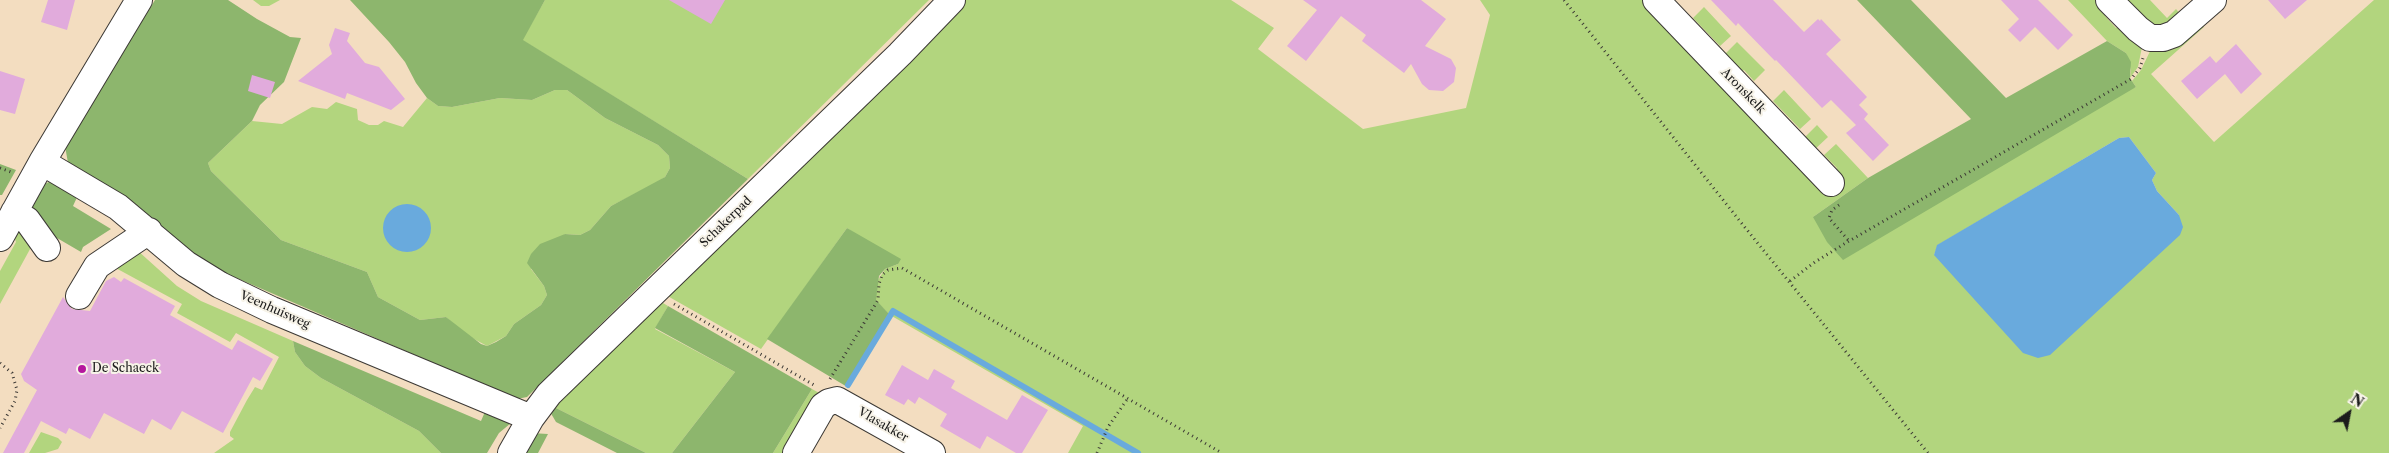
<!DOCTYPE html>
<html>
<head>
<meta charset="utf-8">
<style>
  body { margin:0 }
  #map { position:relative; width:2389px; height:453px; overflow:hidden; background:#f3ddc0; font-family:"Libre Caslon Text",serif }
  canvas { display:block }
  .north { position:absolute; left:2324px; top:388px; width:50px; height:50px; -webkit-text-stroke:4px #f7f3e8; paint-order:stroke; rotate:33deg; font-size:14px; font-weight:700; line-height:20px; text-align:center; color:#1c1c1c }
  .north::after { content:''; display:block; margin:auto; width:18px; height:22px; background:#1c1c1c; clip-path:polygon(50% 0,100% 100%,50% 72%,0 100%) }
</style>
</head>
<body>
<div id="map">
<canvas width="2389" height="453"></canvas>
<div class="north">N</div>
</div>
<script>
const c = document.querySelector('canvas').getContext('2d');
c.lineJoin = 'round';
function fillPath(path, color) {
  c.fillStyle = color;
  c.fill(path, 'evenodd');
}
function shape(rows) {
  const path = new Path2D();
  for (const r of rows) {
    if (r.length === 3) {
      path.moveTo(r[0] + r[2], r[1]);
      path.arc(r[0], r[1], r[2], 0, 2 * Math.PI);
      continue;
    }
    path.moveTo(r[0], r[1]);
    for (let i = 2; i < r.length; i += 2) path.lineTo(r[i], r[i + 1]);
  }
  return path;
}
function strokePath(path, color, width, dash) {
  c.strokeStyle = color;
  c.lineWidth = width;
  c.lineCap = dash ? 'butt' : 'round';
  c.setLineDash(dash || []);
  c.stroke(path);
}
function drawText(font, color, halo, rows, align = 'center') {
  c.font = font + ' "Libre Caslon Text",serif';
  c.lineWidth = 4;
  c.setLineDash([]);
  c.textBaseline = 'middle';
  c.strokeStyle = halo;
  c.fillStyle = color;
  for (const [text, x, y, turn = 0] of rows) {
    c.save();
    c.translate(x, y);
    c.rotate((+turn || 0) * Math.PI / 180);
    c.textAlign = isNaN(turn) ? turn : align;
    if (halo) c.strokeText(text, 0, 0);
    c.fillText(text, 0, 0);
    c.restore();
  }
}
const green = shape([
  [253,0,280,0,269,6,261,6],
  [545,0,929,0,748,179,522,40],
  [962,0,1231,0,1274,28,1258,49,1363,129,1466,108,1490,15,1480,0,1646,0,1833,172,1837,168,1824,155,1836,144,1868,178,1813,217,2136,87,2132,81,2141,70,2153,45,2199,22,2204,27,2151,74,2214,142,2374,0,2389,0,2389,453,1068,453,1083,426,890,315,875,300,877,282,885,269,898,264,847,228,761,349,664,294],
  [2129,137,2156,173,2152,180,2157,191,2179,215,1934,255,1938,245,2119,138],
  [2068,0,2099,0,2110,11,2105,16,2116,28,2122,24,2143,42,2138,67,2130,78,2131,70,2126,53,2107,41],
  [2121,0,2150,0,2167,18,2176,9,2182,16,2156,30],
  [1704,7,1731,36,1720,46,1693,18],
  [1737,42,1765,70,1754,81,1744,70,1739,74,1722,57],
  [555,90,567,90,605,118,658,145,669,156,670,168,665,177,658,182,611,206,590,230,580,235,565,234,531,269,544,286,547,295,541,305,514,324,506,336,487,346,463,333,446,317,420,320,378,297,367,272,281,240,211,171,208,163,252,121,282,124,312,107,327,109,336,102,357,109,358,120,369,125,378,125,384,121,403,127,427,98,438,106,452,107,500,98,532,100],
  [1784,90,1811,119,1800,129,1773,101],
  [1817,125,1828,137,1813,151,1802,140],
  [16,229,35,240,0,304,0,271,16,242,13,233],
  [137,250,177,286,201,301,293,341,295,352,305,366,321,378,419,431,441,453,214,453,234,439,230,436,230,432,247,400,255,387,262,390,279,357,236,333,230,342,177,313,182,304,112,266],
  [658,300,668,306,655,329,735,372,672,453,646,453,552,406],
  [812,389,823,395,790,453,773,453],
  [41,432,58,438,62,442,58,449,45,453,29,453]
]);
const forest = shape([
  [155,0,228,0,257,19,290,37,301,38,284,82,260,105,252,121,208,163,211,171,281,240,367,272,378,297,420,320,446,317,481,344,487,346,496,342,506,336,514,324,541,305,547,295,544,286,527,263,531,254,540,244,565,234,580,235,590,230,611,206,665,177,670,168,669,156,658,145,605,118,567,90,555,90,532,100,500,98,452,107,438,106,427,98,416,83,405,62,389,42,350,0,545,0,523,40,748,179,527,397,517,399,211,267,68,163,65,146],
  [1857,0,1911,0,2006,98,2107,41,2126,53,2131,62,2130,78,2136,87,1843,260,1827,242,1813,217,1868,178,1971,119],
  [0,164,16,170,2,195,0,195],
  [49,182,59,184,79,193,73,206,111,229,83,247,81,252,45,231,33,214,31,200,40,186],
  [847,228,901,259,898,264,885,269,879,276,876,300,890,315,849,388,767,339],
  [668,306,812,389,773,453,672,453,735,372,655,328],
  [293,341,481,421,487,407,511,423,499,433,487,453,441,453,419,431,321,378,305,366,295,352],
  [552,406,646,453,617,453,556,422,549,410],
  [531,433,548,434,538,453,520,453]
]);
const water = shape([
  [2129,137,2156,173,2152,180,2157,191,2179,215,2183,227,2180,235,2050,355,2038,358,2023,353,1934,255,1937,245,2119,138],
  [407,228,24]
]);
const stream = shape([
  [848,385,893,311,1138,453]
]);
const building = shape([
  [48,0,75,0,67,30,41,22],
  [669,0,725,0,711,24],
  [1303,0,1421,0,1446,19,1425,46,1451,59,1456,68,1454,82,1443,91,1429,90,1422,84,1411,64,1404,73,1362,41,1366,35,1341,16,1306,61,1287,46,1317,10],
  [1711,0,1773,0,1804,32,1818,19,1820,21,1821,19,1841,40,1826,54,1867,97,1859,105,1868,114,1864,119,1889,145,1873,161,1846,133,1856,125,1831,100,1822,108,1776,60,1775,61,1738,23,1736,26],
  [2001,0,2038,0,2073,35,2058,50,2035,27,2020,42,2008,30,2019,19],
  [2268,0,2307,0,2285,19],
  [335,28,350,33,347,41,365,63,379,67,405,99,391,110,347,93,345,99,298,81,332,54,329,45],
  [2236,44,2262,74,2241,94,2225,74,2197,99,2181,81,2210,56,2216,63],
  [0,71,25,79,15,114,0,110],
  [252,75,275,82,270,98,248,91],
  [114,277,121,282,124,278,175,306,170,315,232,350,238,340,273,359,260,381,253,377,223,433,182,411,171,430,152,419,144,434,104,413,90,439,69,428,66,434,41,421,24,453,3,453,37,390,24,381,21,374,63,297,72,309,90,311,106,281],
  [902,365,928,380,934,369,955,381,951,388,1007,420,1022,395,1048,410,1022,453,1016,453,987,436,980,449,940,426,947,414,919,397,915,404,908,399,904,405,885,395]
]);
const path = shape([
  [1564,0,1743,225,1928,453],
  [0,168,11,172],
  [1839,205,1832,210,1829,218,1849,241],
  [1790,281,1815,262,1849,241,2131,79,2140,68,2143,58],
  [674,304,814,385],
  [0,363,12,373,17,390,15,401,0,428],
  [830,379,878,300,879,284,882,275,888,270,902,268,1222,453],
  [1097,453,1108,427,1128,398]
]);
const minor = shape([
  [1656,0,1831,183],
  [2109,0,2138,29,2150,38,2163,38,2174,34,2213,0],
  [42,162,118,207,186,264,220,285,272,310,531,418],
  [14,212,27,220,47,248],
  [0,238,42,162,139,0],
  [79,296,97,266,149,231],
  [511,453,531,418,549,394,900,54,952,0],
  [796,453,823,406,829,402,837,400,932,453]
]);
const markers = [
  [82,369,5,"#b5179e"]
];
const streetNames = [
  ["Aronskelk",1743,91,46],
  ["Schakerpad",726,222,-44],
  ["Veenhuisweg",275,310,24],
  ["Vlasakker",883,425,30]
];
const poiNames = [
  ["De Schaeck",92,369]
];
fillPath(green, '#b2d57e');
fillPath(forest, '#8db66d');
fillPath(water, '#69aadd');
strokePath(stream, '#69aadd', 6);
fillPath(building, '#e1abdc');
strokePath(minor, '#3c3935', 28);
strokePath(path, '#3c3935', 3, [1, 4]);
strokePath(minor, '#fff', 26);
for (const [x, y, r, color] of markers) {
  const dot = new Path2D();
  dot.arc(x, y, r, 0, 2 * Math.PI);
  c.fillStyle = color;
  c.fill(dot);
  strokePath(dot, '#f7f3e8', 2);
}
drawText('12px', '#1c1c1c', '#f7f3e8', streetNames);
drawText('12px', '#1c1c1c', '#f7f3e8', poiNames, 'left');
</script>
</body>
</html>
